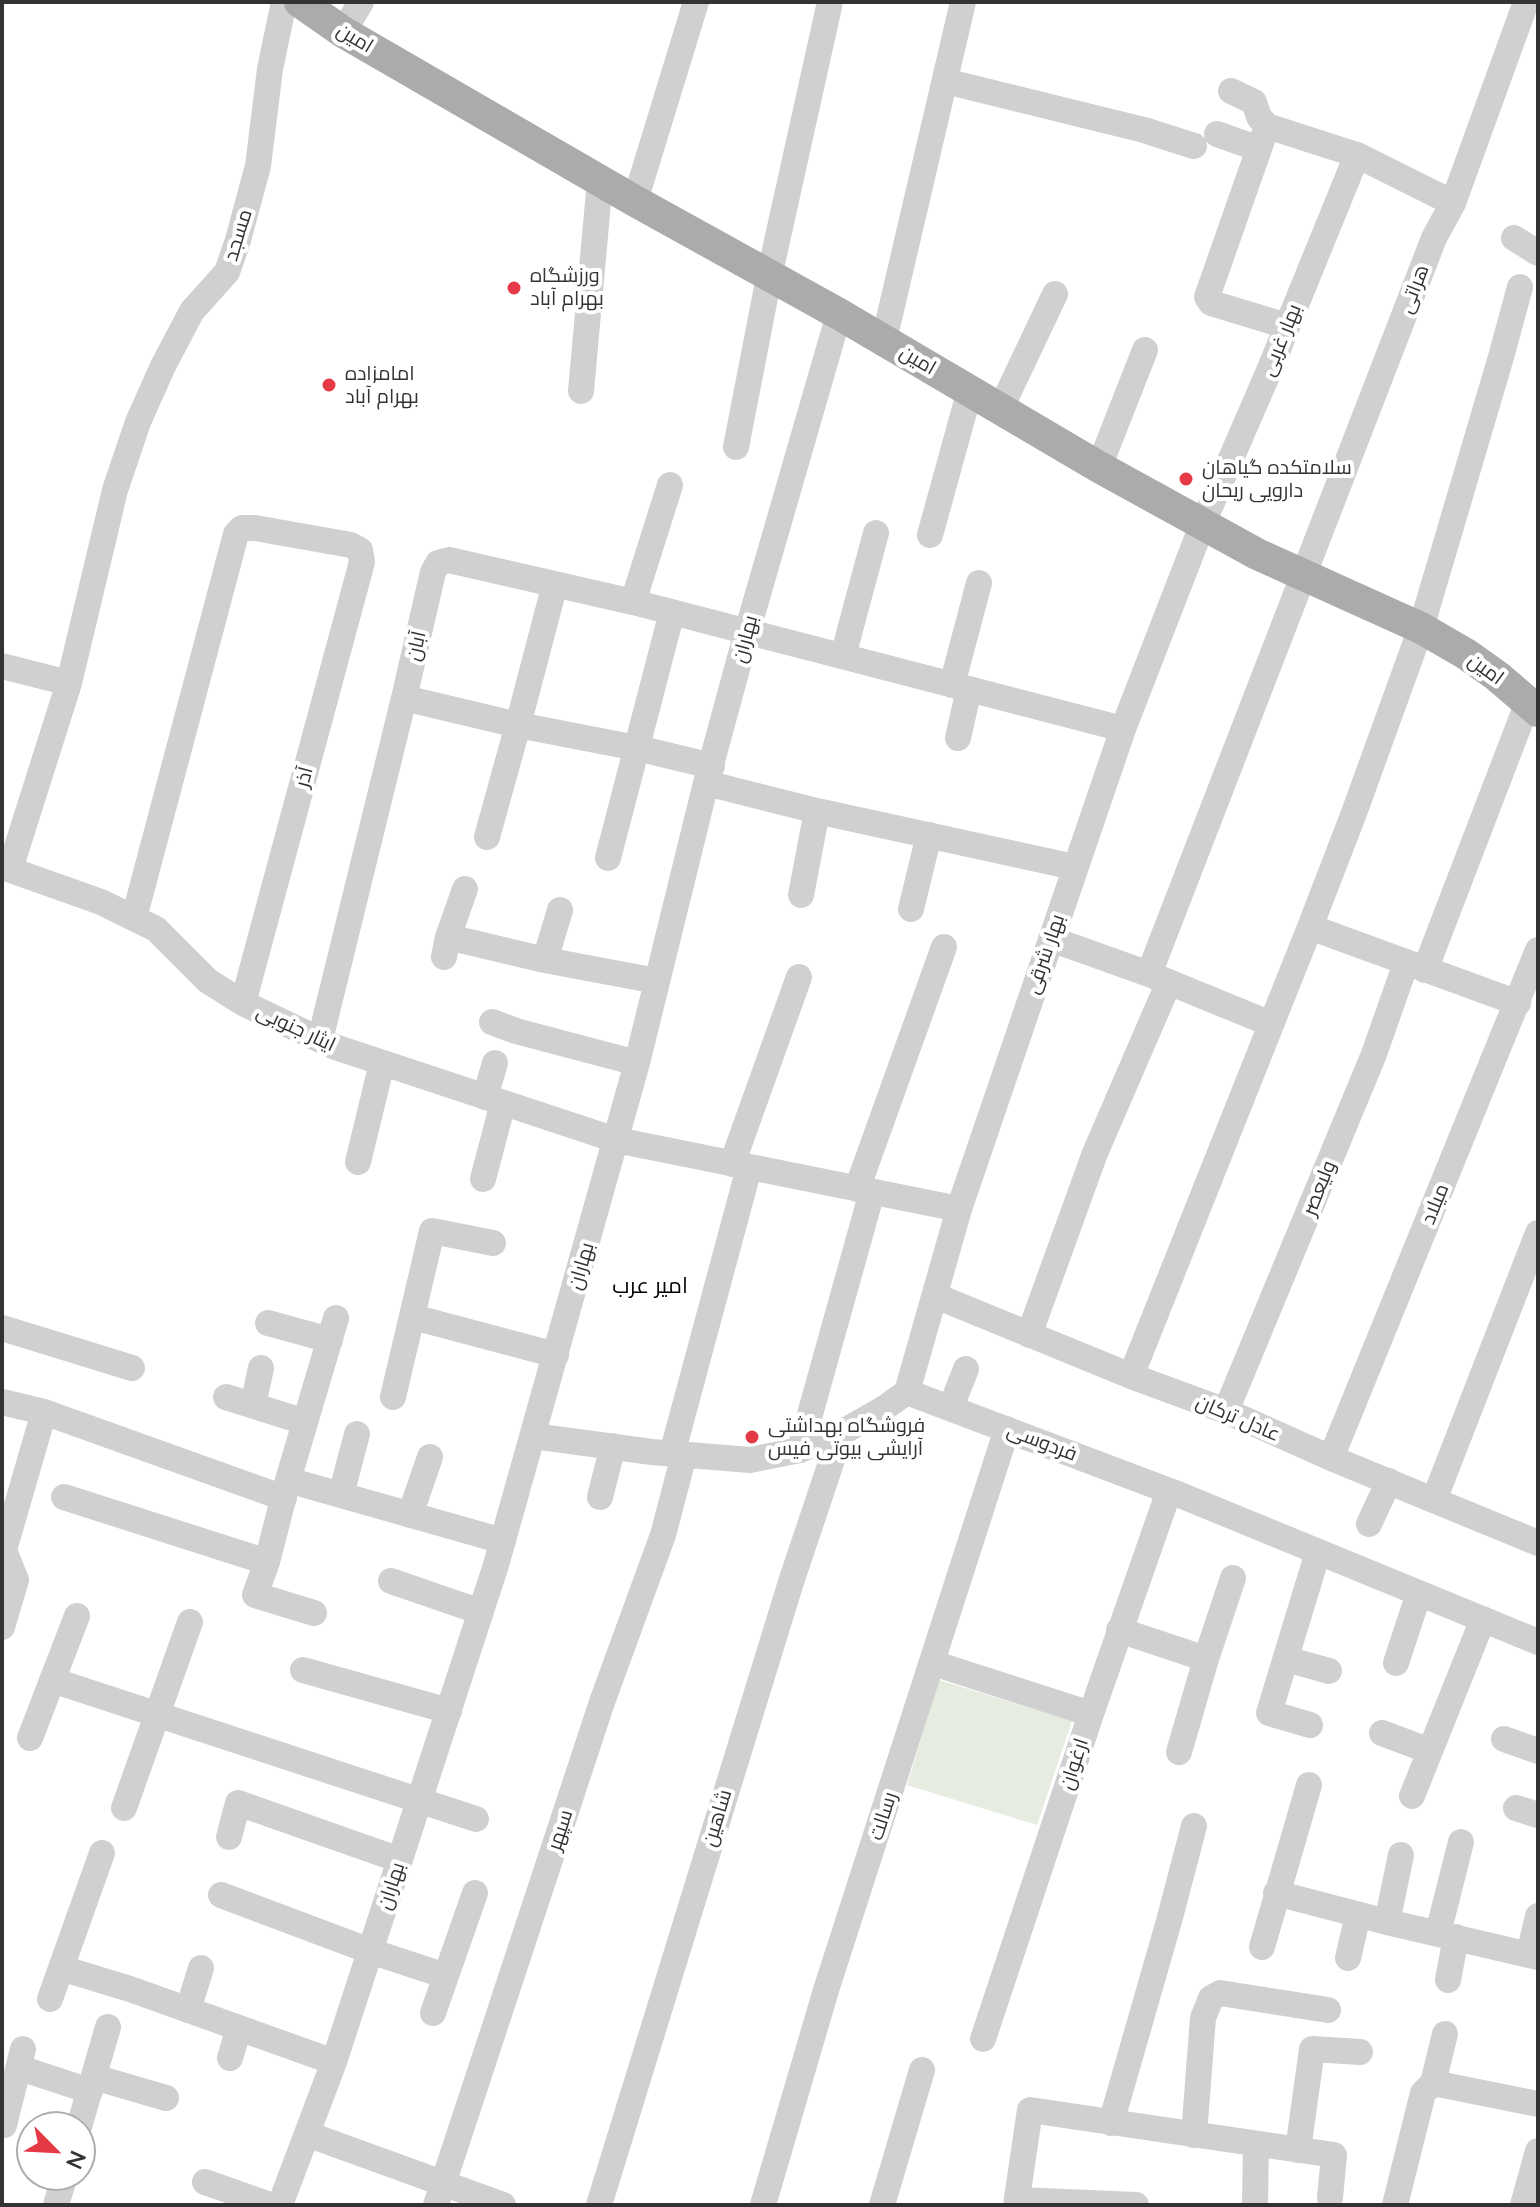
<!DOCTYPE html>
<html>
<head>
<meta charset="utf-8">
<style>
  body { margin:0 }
  #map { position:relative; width:1540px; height:2207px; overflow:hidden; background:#fff; font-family:Lato,sans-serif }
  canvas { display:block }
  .frame { position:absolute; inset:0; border:4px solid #333; pointer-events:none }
  .north { position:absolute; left:16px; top:2111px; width:80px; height:80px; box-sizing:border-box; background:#fff; border:2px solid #adadad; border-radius:50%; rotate:114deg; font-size:22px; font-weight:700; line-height:32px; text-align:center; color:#333 }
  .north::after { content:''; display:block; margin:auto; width:28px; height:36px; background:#e63946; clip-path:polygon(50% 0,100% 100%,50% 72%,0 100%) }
</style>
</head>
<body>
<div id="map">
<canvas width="1540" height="2207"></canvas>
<div class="frame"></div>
<div class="north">N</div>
</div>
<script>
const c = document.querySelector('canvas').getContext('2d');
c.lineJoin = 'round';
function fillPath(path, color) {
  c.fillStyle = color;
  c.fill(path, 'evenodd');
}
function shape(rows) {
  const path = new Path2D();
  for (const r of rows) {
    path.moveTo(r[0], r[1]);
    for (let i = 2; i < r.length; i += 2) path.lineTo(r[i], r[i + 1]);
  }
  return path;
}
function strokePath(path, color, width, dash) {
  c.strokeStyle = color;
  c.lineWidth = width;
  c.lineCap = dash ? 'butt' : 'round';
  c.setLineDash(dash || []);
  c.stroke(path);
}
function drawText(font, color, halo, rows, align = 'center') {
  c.font = font + ' Lato,Cairo,sans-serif';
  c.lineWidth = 8;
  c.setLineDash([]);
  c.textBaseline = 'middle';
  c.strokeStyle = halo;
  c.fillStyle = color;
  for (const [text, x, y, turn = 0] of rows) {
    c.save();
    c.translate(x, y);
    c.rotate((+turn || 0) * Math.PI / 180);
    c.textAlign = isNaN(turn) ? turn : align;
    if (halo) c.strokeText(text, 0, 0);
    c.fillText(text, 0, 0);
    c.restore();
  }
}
const green = shape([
  [939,1680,1072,1721,1037,1825,907,1785]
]);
const minor = shape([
  [343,32,361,2],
  [945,81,1144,130,1194,146],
  [1231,91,1254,102,1259,117,1267,126,1357,155,1453,203],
  [1267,126,1207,297,1211,303,1287,326],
  [1217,134,1259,149],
  [635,201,696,2],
  [1514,238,1538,253],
  [884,340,963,2],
  [581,391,600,180],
  [1001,408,1055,294],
  [736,447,769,277,830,2],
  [1099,467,1145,350],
  [930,535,970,390],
  [633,602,670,485],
  [843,656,876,533],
  [2,666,69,683],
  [952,685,979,583],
  [404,698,518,725,637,748,712,766],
  [958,738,969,689],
  [706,783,817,811,1074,867],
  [487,837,518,725,555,584],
  [608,858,672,612],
  [2,867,101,902,156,929,208,981,243,1003,335,1047,616,1140,959,1209],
  [10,869,69,683,115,490,138,422,163,366,192,311,227,272,238,240,258,166,270,69,284,2],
  [801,895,817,811],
  [911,909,929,835],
  [134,918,236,534,242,528,255,528,351,545,360,550,362,562,243,1003],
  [1310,927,1518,1003],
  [448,937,545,960,657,981],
  [1051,939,1149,974,1271,1024],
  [444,957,448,937,465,889],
  [545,960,560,910],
  [1425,970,1528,702],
  [1149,974,1434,238,1453,203,1526,2],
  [492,1022,516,1031,637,1063],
  [320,1040,404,698,433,572,438,563,449,560,633,602,1123,729],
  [485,1097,495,1063],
  [358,1162,382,1063],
  [732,1164,799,977],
  [483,1179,503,1103],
  [857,1189,944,947],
  [936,1296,1131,1376,1226,1411,1331,1458,1538,1543],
  [413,1317,556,1355],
  [268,1323,330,1340],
  [2,1328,132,1368],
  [1029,1335,1095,1153,1169,982],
  [1131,1376,1310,927,1354,813,1421,628,1501,357,1520,287],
  [907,1392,959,1209,1123,729,1203,523,1269,371,1357,155],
  [226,1397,305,1422],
  [393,1397,432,1231,493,1243],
  [2,1402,44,1412,284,1498],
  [253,1405,261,1368],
  [951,1407,966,1369],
  [1226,1411,1374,1054,1406,963],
  [533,1436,652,1452,750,1460,800,1450,841,1433,883,1409,907,1392,1180,1495,1538,1642],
  [800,1450,872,1192],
  [672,1454,749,1168],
  [1331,1458,1538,950],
  [288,1480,503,1541],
  [341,1495,357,1434],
  [64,1497,267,1562],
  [600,1497,613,1446],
  [1434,1500,1538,1233],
  [410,1515,430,1457],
  [1369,1524,1389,1481],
  [391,1581,481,1612],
  [314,1613,255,1595,267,1562,288,1480,336,1318],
  [2,1627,16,1580,4,1550,44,1412],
  [1119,1630,1206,1659],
  [1286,1659,1329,1671],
  [933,1663,1091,1714],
  [1396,1663,1419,1593],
  [303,1670,449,1711],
  [52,1680,476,1819],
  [1310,1725,1269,1713,1318,1552],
  [1382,1733,1430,1751],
  [30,1738,77,1616],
  [1504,1739,1538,1751],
  [1179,1752,1206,1659,1233,1578],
  [1412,1796,1483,1619],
  [124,1808,190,1622],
  [1516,1808,1538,1815],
  [229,1837,238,1803,400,1860],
  [1276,1893,1387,1922,1538,1957],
  [221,1895,370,1951,446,1976],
  [1387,1922,1401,1855],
  [1438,1933,1461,1842],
  [1262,1947,1309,1785],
  [1529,1954,1538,1916],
  [1348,1958,1358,1915],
  [61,1968,130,1989,334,2062],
  [1448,1980,1456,1937],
  [50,1999,102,1853],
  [188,2010,201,1968],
  [433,2013,475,1893],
  [983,2039,1091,1714,1169,1491],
  [230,2058,239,2028],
  [20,2068,90,2091],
  [94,2077,166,2098],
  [1433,2083,1538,2104],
  [1433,2083,1445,2034],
  [1111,2123,1169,1921,1194,1826],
  [4,2125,23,2049],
  [79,2127,108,2027],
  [307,2134,503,2205],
  [1194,2135,1203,2018,1211,1998,1220,1993,1328,2010],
  [1298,2150,1312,2049,1360,2052],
  [205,2182,270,2205],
  [1017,2200,1136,2205],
  [56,2205,65,2175],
  [280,2205,334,2062,496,1565,637,1063,706,783,747,632,839,314],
  [436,2205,602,1702,663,1535,684,1455],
  [599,2205,791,1582,841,1433],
  [763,2205,826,1990,1007,1429],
  [882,2205,922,2070],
  [1016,2205,1030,2110,1334,2155,1330,2198],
  [1255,2205,1256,2144],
  [1395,2205,1423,2093,1433,2083],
  [1523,2205,1538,2151]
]);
const major = shape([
  [300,2,343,32,635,201,839,314,1099,467,1257,554,1421,628,1466,654,1497,676,1538,711]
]);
const markers = [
  [514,288,8,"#e63946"],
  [329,385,8,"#e63946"],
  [1186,479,8,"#e63946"],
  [752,1437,8,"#e63946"]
];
const streetNames = [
  ["امین",355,38,31],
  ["مسجد",238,235,-73],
  ["هراتی",1414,289,-69],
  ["بهار غربی",1281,340,-68],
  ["امین",918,360,30],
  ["بهاران",745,639,-75],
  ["آبان",416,646,-77],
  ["امین",1486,669,36],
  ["آذر",304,777,-75],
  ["بهار شرقی",1045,954,-71],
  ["ایثار جنوبی",296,1028,25],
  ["ولیعصر",1319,1188,-68],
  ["میلاد",1435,1204,-68],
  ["بهاران",581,1266,-74],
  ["عادل ترکان",1238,1418,23],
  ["فردوسی",1042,1442,21],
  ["ارغوان",1074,1764,-72],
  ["رسالت",883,1816,-72],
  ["شاهین",717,1818,-73],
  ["سپهر",560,1830,-72],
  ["بهاران",391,1886,-72]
];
const poiNames = [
  ["ورزشگاه",530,276],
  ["بهرام آباد",530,299],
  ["امامزاده",345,374],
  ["بهرام آباد",345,397],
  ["سلامتکده گیاهان",1202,468],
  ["دارویی ریحان",1202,491],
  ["فروشگاه بهداشتی",768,1426],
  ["آرایشی بیوتی فیس",768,1449]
];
const neighbourhoodNames = [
  ["امیر عرب",650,1286]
];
fillPath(green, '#e6ecdf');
strokePath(minor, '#d0d0d0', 26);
strokePath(major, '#ababab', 32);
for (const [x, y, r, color] of markers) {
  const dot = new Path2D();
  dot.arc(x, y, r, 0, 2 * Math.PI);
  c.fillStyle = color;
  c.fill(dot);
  strokePath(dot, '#fff', 3);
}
drawText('20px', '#333', '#fff', streetNames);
drawText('20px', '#333', '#fff', poiNames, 'left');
drawText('22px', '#000', '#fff', neighbourhoodNames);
</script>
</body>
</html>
